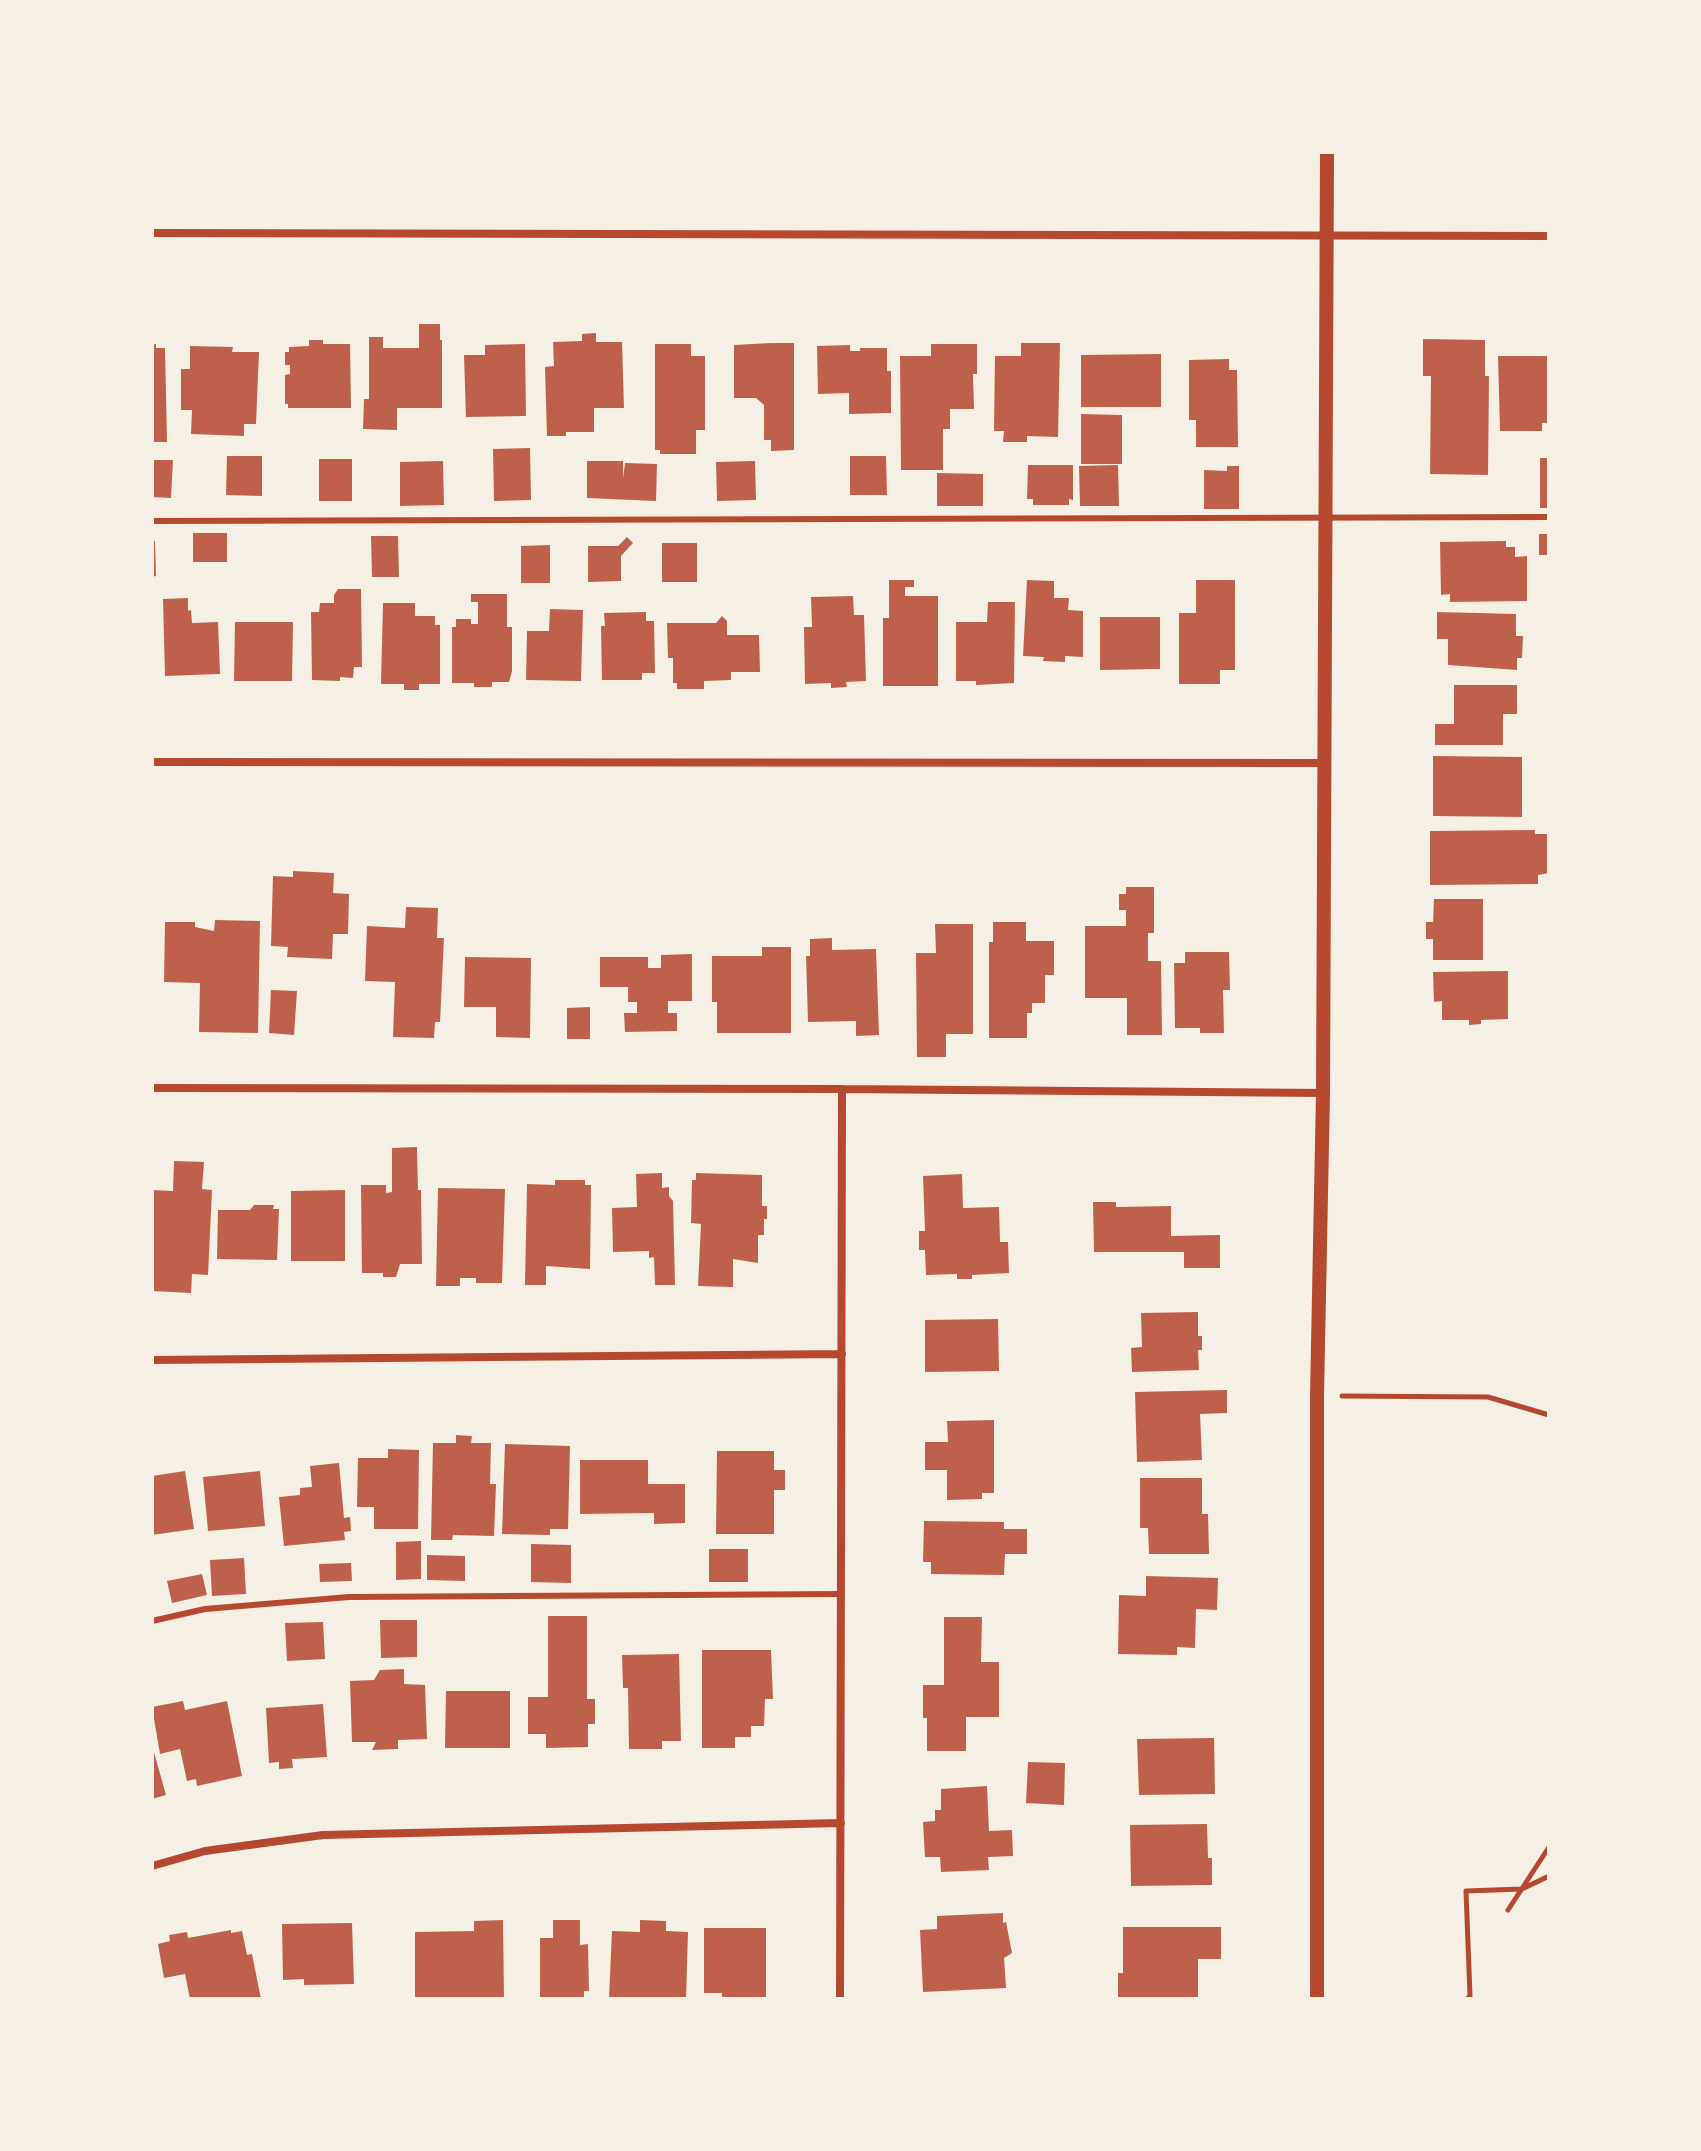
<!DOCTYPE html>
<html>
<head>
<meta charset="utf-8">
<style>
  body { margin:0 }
  #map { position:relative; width:1701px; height:2151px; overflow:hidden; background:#f6efe4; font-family:Bitter,serif }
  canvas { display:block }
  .frame { position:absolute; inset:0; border:154px solid #f6efe4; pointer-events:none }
</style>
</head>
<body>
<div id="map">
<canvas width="1701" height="2151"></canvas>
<div class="frame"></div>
</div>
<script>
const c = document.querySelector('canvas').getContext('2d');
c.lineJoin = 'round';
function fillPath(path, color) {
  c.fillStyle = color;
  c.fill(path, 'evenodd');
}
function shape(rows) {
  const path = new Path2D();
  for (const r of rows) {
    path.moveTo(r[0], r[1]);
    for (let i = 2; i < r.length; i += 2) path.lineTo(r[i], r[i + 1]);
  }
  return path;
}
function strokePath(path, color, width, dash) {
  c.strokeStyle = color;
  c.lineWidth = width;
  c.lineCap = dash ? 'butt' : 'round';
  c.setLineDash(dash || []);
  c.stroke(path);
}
const building = shape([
  [419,324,440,324,440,340,442,340,442,408,397,408,397,430,363,429,364,399,369,399,369,337,383,337,383,348,419,348],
  [596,333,596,342,622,342,624,408,594,408,594,432,566,432,566,436,547,436,545,367,554,366,553,342,582,341,582,334],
  [1423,339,1485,340,1485,376,1489,376,1488,475,1430,474,1431,376,1423,376],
  [309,340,323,340,323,344,350,344,351,408,288,408,288,404,285,404,285,375,290,374,290,365,285,365,285,352,289,352,289,347,309,346],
  [771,343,794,343,794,450,771,451,771,440,764,440,764,405,756,398,734,398,734,345],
  [1021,343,1060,343,1058,437,1027,436,1027,442,1003,442,1004,431,994,431,995,356,1021,356],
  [156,344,156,348,165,348,167,442,152,442,152,345],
  [525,344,526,416,466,417,464,355,485,355,485,345],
  [655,344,691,344,691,356,705,356,705,430,696,430,696,454,660,454,660,450,655,450],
  [931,344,977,344,977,374,973,374,974,409,950,409,950,429,943,429,943,470,901,470,900,356,931,356],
  [850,345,850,351,860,351,860,348,887,348,887,371,891,371,891,413,849,414,849,393,818,394,817,346],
  [190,346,233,347,232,352,259,352,256,424,244,424,244,436,191,434,192,410,181,410,181,369,190,369],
  [1161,354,1161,407,1081,407,1081,355],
  [1498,356,1549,356,1549,423,1542,423,1542,431,1500,431],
  [1229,359,1229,370,1237,370,1238,447,1196,447,1196,420,1189,420,1189,360],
  [1081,414,1122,415,1122,464,1081,464],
  [530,448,531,500,494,501,493,449],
  [227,456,262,456,262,496,226,495],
  [850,456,886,456,887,495,850,495],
  [1540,458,1549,458,1549,508,1540,508],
  [319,459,352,459,352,501,319,501],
  [152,460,173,460,171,498,152,497],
  [443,461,444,505,400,506,400,462],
  [587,461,623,461,623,478,625,463,657,464,656,501,587,498],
  [755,461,756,500,717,501,716,462],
  [1028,465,1073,465,1073,500,1069,499,1069,505,1033,505,1033,499,1027,499],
  [1118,465,1119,506,1080,506,1079,466],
  [1227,466,1239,466,1239,509,1204,509,1204,470,1227,471],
  [937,473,983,474,983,506,937,506],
  [193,533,227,533,227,562,193,562],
  [1539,534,1549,534,1549,555,1539,555],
  [371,536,398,536,399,577,372,577],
  [627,537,633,543,621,556,621,581,588,582,588,546,618,546],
  [152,541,155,541,156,576,152,577],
  [1506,541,1506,547,1515,547,1515,557,1527,556,1527,601,1450,602,1450,594,1441,595,1440,542],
  [662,543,697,543,697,582,662,582],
  [550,545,550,583,521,583,521,546],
  [889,580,914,580,914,587,905,587,905,596,938,596,938,686,883,686,883,618,889,618],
  [1027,580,1054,581,1054,598,1069,598,1068,610,1083,611,1083,657,1065,656,1065,662,1043,661,1044,657,1023,656],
  [1196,580,1235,580,1235,670,1220,670,1220,684,1179,684,1179,613,1196,613],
  [338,589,361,589,362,667,354,667,353,678,340,677,340,681,312,680,311,612,319,612,320,603,334,603,334,595],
  [471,594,507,594,507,627,512,627,512,671,509,682,492,682,492,687,474,687,474,683,452,683,452,627,456,627,456,619,471,619,471,624,478,624,478,602,471,602],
  [853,596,854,615,864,615,866,681,846,682,847,687,831,688,831,683,805,684,804,627,812,627,811,597],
  [188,598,188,611,191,610,192,623,218,622,220,674,165,676,163,599],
  [988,602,1015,602,1014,683,976,685,976,681,956,681,956,622,987,622],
  [383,603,415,603,415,616,435,616,435,625,440,625,440,684,419,684,419,690,404,690,404,684,381,684],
  [550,609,583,610,581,681,526,680,527,631,549,631],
  [646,612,646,621,654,621,655,673,642,673,642,680,602,680,601,626,605,626,604,613],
  [1437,612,1516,614,1516,636,1523,636,1522,658,1517,658,1517,670,1448,665,1448,639,1437,639],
  [722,616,727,621,727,635,759,635,760,672,731,672,731,680,704,681,704,689,677,689,677,683,673,683,673,658,668,658,667,623,716,623],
  [1100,617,1160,617,1160,669,1100,670],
  [235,622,293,622,292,681,234,681],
  [1454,685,1517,685,1517,714,1503,714,1503,745,1435,745,1435,724,1454,724],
  [1433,756,1522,757,1522,817,1433,816],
  [1535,830,1535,834,1549,834,1549,873,1538,875,1538,884,1430,885,1430,831],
  [293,871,334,873,333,893,349,894,348,934,333,934,332,959,287,957,288,947,271,946,273,876,293,877],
  [1126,887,1154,887,1154,933,1148,933,1148,961,1161,961,1162,1035,1127,1035,1127,998,1085,998,1085,926,1126,926,1126,910,1119,910,1119,894,1126,894],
  [1434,899,1483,899,1483,960,1433,960,1433,939,1426,939,1426,922,1433,922],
  [406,907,438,908,437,938,444,938,440,1022,435,1022,434,1038,393,1037,395,982,365,981,367,926,405,928],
  [215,920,260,921,258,1033,199,1032,200,983,164,982,165,922,195,922,195,927,214,931],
  [993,922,1026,922,1026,941,1054,941,1054,975,1045,975,1045,1003,1032,1003,1032,1013,1027,1013,1027,1038,989,1038,989,942,993,942],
  [935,924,973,924,973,1034,946,1034,946,1057,917,1057,916,953,936,953],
  [832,938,832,950,876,949,879,1035,856,1036,856,1021,808,1022,806,956,810,956,810,939],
  [762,947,791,947,791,1033,717,1033,717,1002,712,1002,712,956,762,956],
  [1185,952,1229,952,1230,990,1223,990,1224,1033,1200,1033,1200,1028,1175,1028,1174,963,1185,963],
  [692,954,692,1001,668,1001,668,1013,677,1013,677,1031,625,1032,624,1013,637,1013,637,1002,628,1002,628,987,600,987,600,957,648,957,648,968,661,968,661,955],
  [465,957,531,958,530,1038,496,1037,496,1007,464,1007],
  [1508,971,1508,1019,1481,1020,1481,1024,1469,1025,1469,1020,1442,1020,1442,1001,1434,1002,1433,972],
  [271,990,297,991,294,1035,269,1033],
  [590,1007,590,1039,567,1039,567,1008],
  [417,1147,418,1190,421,1190,422,1264,400,1264,396,1277,383,1277,383,1273,362,1273,361,1185,386,1185,386,1193,392,1192,392,1148],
  [174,1161,204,1162,202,1189,212,1190,208,1275,192,1274,191,1293,152,1291,152,1190,173,1191],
  [662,1173,662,1188,669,1187,669,1196,673,1201,675,1285,655,1285,654,1257,649,1258,649,1251,613,1252,612,1208,637,1207,636,1174],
  [696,1173,762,1175,762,1206,767,1206,767,1219,764,1219,764,1235,758,1235,758,1263,733,1259,733,1287,698,1286,701,1224,691,1223,692,1180,696,1180],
  [962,1174,963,1208,999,1207,1000,1242,1008,1242,1009,1273,972,1275,972,1279,957,1279,957,1274,926,1275,925,1250,919,1250,919,1231,925,1231,923,1176],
  [555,1180,585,1180,585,1185,591,1185,590,1269,546,1266,546,1285,525,1285,527,1184,555,1185],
  [438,1188,505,1189,502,1283,476,1283,476,1278,460,1278,460,1286,436,1286],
  [345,1190,345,1261,291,1261,291,1191],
  [1093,1202,1116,1202,1116,1207,1171,1206,1171,1236,1220,1235,1220,1268,1184,1268,1184,1252,1094,1252],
  [254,1205,274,1205,273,1209,279,1209,277,1260,217,1259,218,1210,250,1210],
  [1198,1312,1198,1336,1202,1336,1202,1350,1198,1350,1199,1370,1132,1372,1131,1348,1142,1347,1141,1313],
  [998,1319,999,1371,925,1372,925,1320],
  [1227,1390,1227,1413,1200,1414,1202,1460,1137,1462,1135,1392],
  [994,1420,994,1493,982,1493,982,1499,947,1500,947,1470,925,1470,925,1442,948,1442,947,1421],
  [456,1435,472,1436,471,1443,491,1443,490,1484,496,1484,494,1536,453,1535,452,1540,431,1540,433,1443,456,1443],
  [505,1444,570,1446,568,1529,550,1529,550,1535,502,1534],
  [388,1449,419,1450,418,1529,374,1529,374,1507,357,1507,358,1458,388,1458],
  [717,1451,774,1451,774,1470,785,1470,785,1490,774,1490,774,1534,716,1534],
  [580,1460,648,1460,648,1484,685,1484,685,1523,654,1524,654,1513,580,1514],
  [339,1463,344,1518,350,1517,351,1531,344,1532,345,1540,284,1546,279,1497,300,1495,300,1488,312,1487,310,1466],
  [185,1471,194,1529,152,1535,152,1476],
  [260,1471,265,1526,208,1531,203,1477],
  [1140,1478,1202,1478,1202,1514,1208,1514,1209,1554,1149,1554,1148,1528,1140,1528],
  [924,1521,1004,1522,1004,1529,1027,1529,1027,1554,1005,1554,1004,1575,931,1574,931,1562,923,1562],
  [421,1541,421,1579,396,1580,396,1542],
  [531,1544,571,1545,571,1583,531,1582],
  [709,1549,748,1549,748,1582,709,1582],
  [427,1555,465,1556,465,1581,427,1580],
  [244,1558,246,1594,212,1596,210,1560],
  [351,1563,352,1581,320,1582,319,1564],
  [202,1574,207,1595,172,1603,167,1581],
  [1146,1576,1218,1578,1217,1610,1196,1609,1195,1648,1177,1647,1177,1655,1118,1654,1119,1595,1146,1596],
  [548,1616,587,1616,587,1699,595,1699,595,1724,588,1724,588,1747,546,1748,546,1734,528,1734,528,1697,548,1697],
  [944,1617,982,1617,981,1662,999,1662,999,1717,966,1717,966,1751,927,1751,927,1718,923,1718,923,1685,944,1685],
  [380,1620,417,1620,417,1657,381,1658],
  [323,1622,325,1659,287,1661,285,1623],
  [702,1650,771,1650,773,1699,765,1699,764,1726,751,1726,751,1737,735,1737,735,1748,702,1748],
  [679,1654,681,1741,662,1741,662,1749,629,1749,628,1688,623,1688,622,1655],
  [404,1669,404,1684,425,1685,427,1739,398,1740,398,1749,372,1750,376,1742,352,1742,350,1681,374,1680,380,1670],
  [446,1691,510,1691,510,1748,445,1748],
  [183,1701,185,1710,227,1701,242,1776,197,1786,196,1779,187,1781,180,1749,160,1754,152,1707],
  [323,1704,327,1757,292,1759,293,1768,279,1769,279,1762,269,1763,266,1708],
  [1214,1738,1215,1794,1139,1795,1137,1739],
  [152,1745,166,1795,152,1799],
  [1028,1762,1065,1763,1064,1805,1026,1803],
  [987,1786,989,1831,1012,1830,1013,1856,988,1857,989,1870,941,1872,940,1857,925,1857,923,1822,935,1821,935,1810,941,1810,941,1789],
  [1207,1824,1208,1858,1212,1858,1212,1885,1131,1886,1130,1825],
  [1003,1913,1003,1923,1006,1922,1012,1953,1004,1958,1006,1988,923,1992,920,1930,937,1929,937,1916],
  [503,1920,504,1999,415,1999,415,1932,474,1931,474,1921],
  [553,1920,580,1920,580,1945,588,1944,589,1991,584,1991,584,1999,540,1999,540,1938,553,1938],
  [640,1920,666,1921,666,1931,688,1932,686,1999,609,1999,612,1931,640,1932],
  [352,1923,354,1984,304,1985,304,1979,283,1980,282,1924],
  [1123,1927,1221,1927,1221,1959,1198,1959,1198,1999,1118,1999,1118,1973,1123,1973],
  [704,1928,766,1928,766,1999,722,1999,722,1993,704,1993],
  [231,1930,231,1933,242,1931,247,1955,252,1954,261,1999,190,1999,185,1974,164,1978,158,1944,170,1941,169,1935,187,1932,188,1938]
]);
const path = shape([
  [1342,1396,1488,1397,1549,1415],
  [1508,1910,1549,1847],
  [1467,1999,1470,1996,1466,1891,1522,1889,1549,1876]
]);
const service = shape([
  [152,521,1549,517],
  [152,1621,205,1609,349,1597,841,1594]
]);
const minor = shape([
  [152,233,1549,236],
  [152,762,1323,763],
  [152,1088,842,1089,1323,1093],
  [152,1360,842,1354],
  [152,1866,205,1851,323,1835,841,1823],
  [840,1999,842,1089]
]);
const tertiary = shape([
  [1317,1999,1317,1396,1323,1093,1327,152]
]);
fillPath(building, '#bf614a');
strokePath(path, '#b5482f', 5);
strokePath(service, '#b5482f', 6);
strokePath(minor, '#b5482f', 8);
strokePath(tertiary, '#b5482f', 14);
</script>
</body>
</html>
